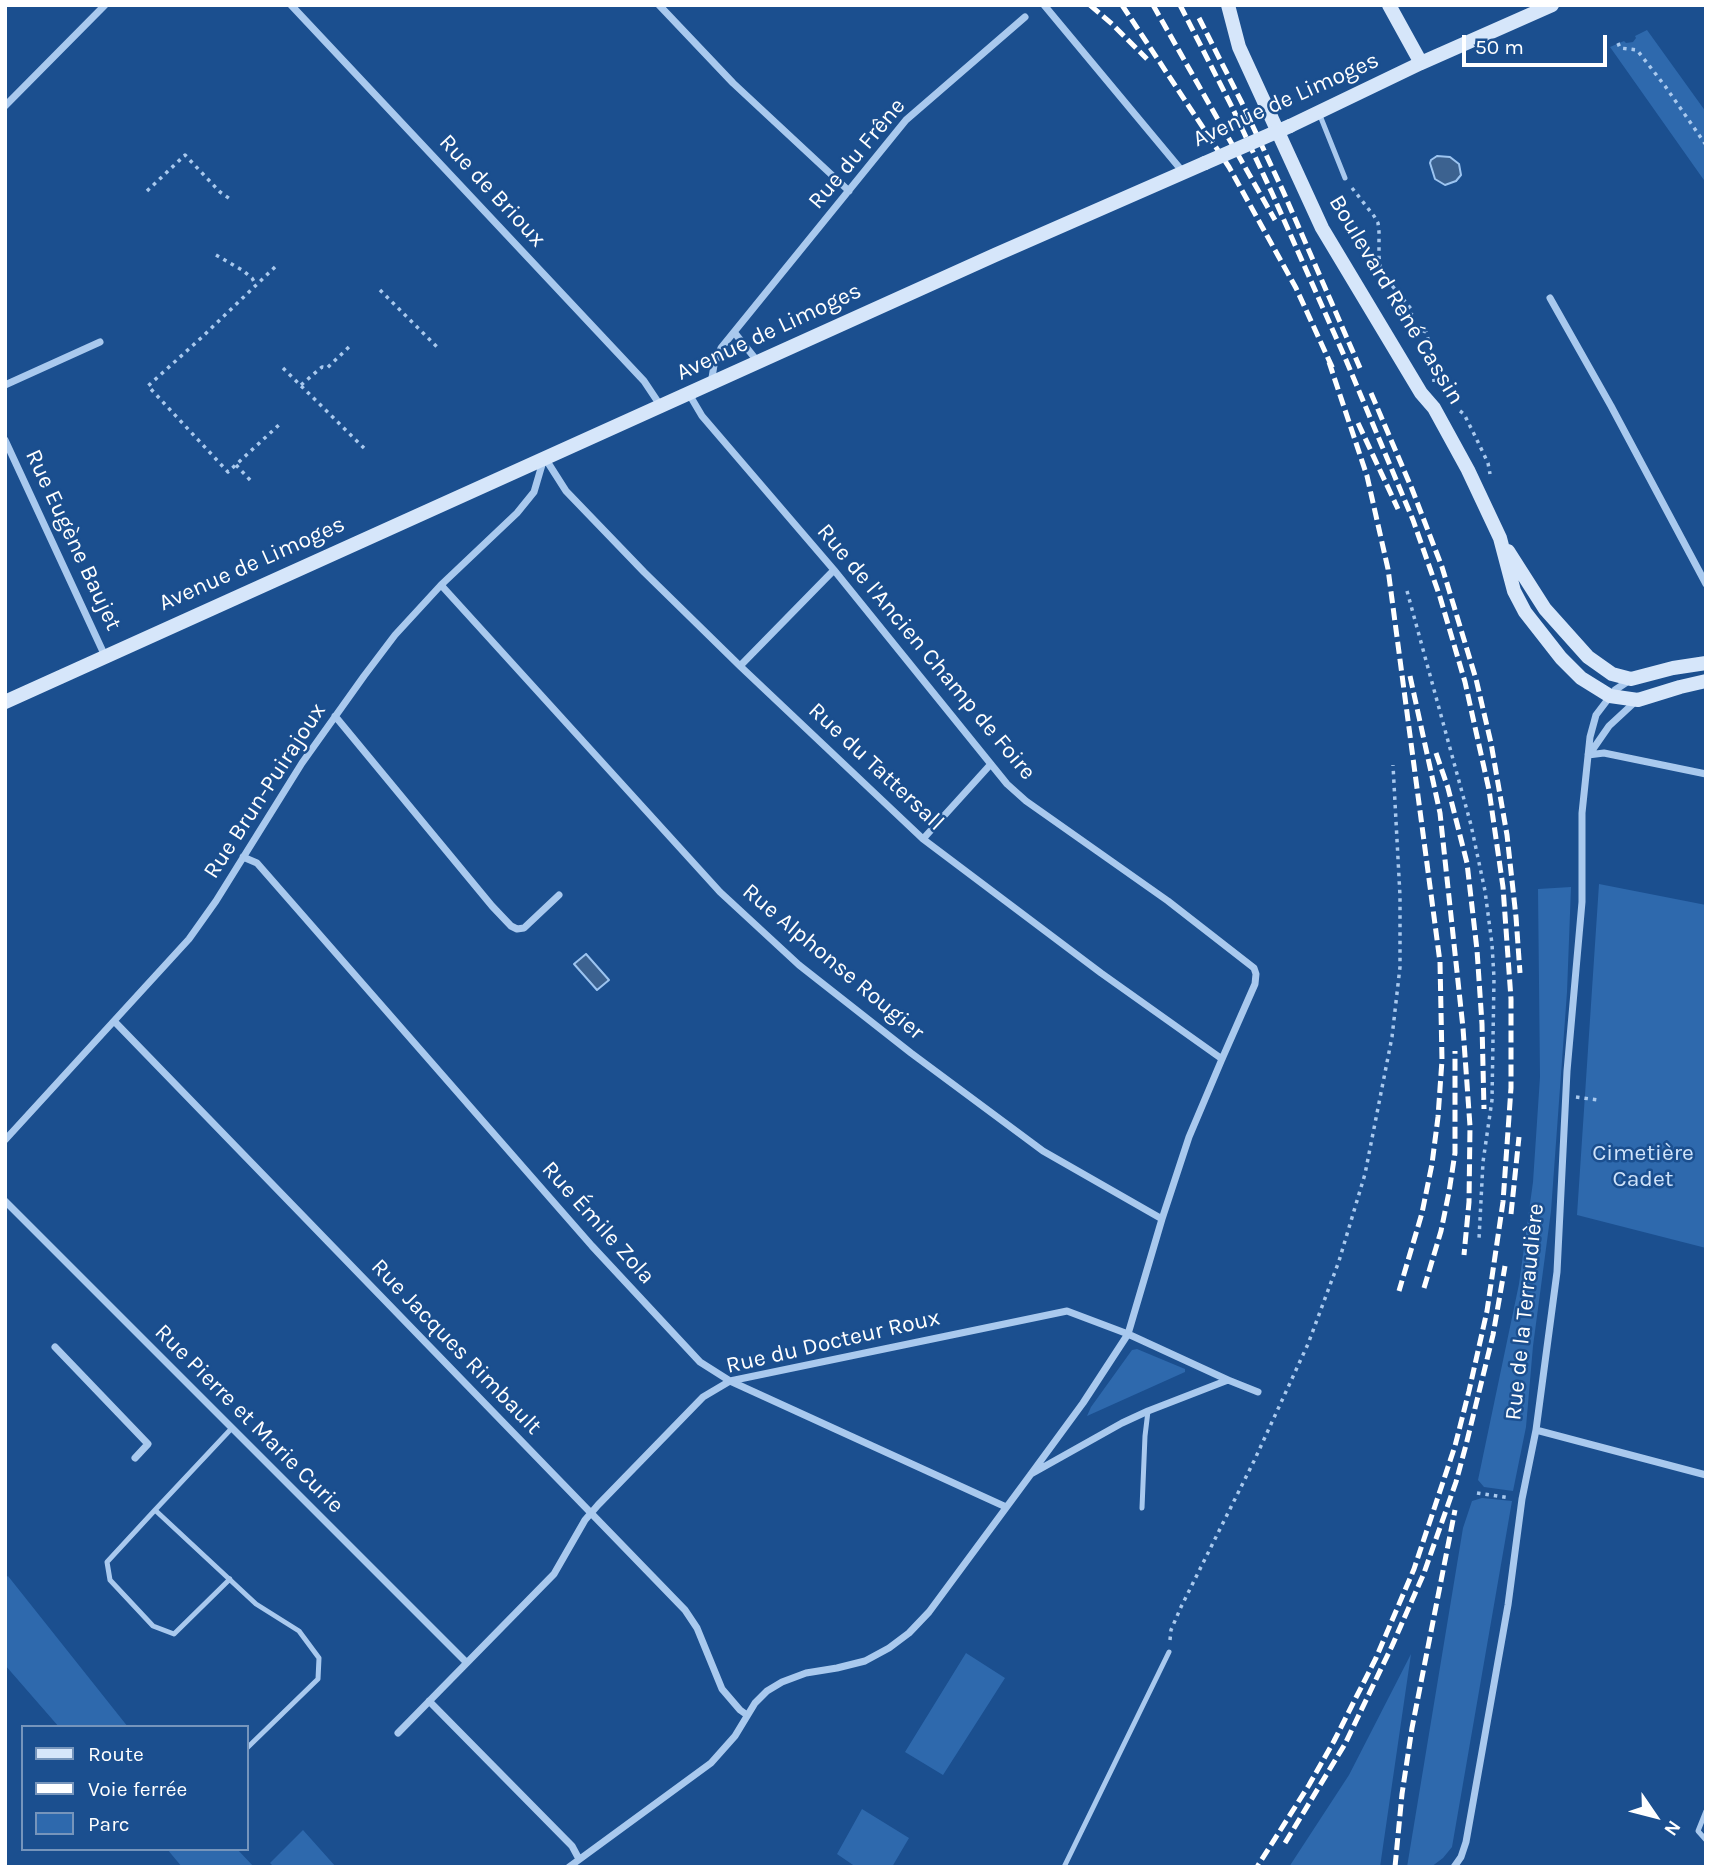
<!DOCTYPE html>
<html>
<head>
<meta charset="utf-8">
<style>
  body { margin:0 }
  #map { position:relative; width:1711px; height:1872px; overflow:hidden; background:#1b4f8f; font-family:Karla,sans-serif }
  canvas { display:block }
  .frame { position:absolute; inset:0; border:7px solid #fff; pointer-events:none }
  .legend { position:absolute; left:21px; top:1725px; width:228px; height:126px; box-sizing:border-box; background:#1b4f8f; border:2px solid #7695bc; margin:0; padding:9px 12px; list-style:none; font-size:21px; color:#fff }
  .legend li { display:flex; align-items:center; gap:14px; height:35px }
  .legend b { width:35px; border:2px solid #7695bc }
  .north { position:absolute; left:1620px; top:1781px; width:70px; height:70px; -webkit-text-stroke:5px #1b4f8f; paint-order:stroke; rotate:125deg; font-size:19px; font-weight:700; line-height:28px; text-align:center; color:#fff }
  .north::after { content:''; display:block; margin:auto; width:24px; height:32px; background:#fff; clip-path:polygon(50% 0,100% 100%,50% 72%,0 100%) }
  .scale { position:absolute; left:1462px; top:35px; width:145px; height:32px; box-sizing:border-box; border:4px solid #fff; border-top:0; padding-left:9px; font-size:21px; line-height:24px; white-space:nowrap; color:#fff; -webkit-text-stroke:5px #1b4f8f; paint-order:stroke }
</style>
</head>
<body>
<div id="map">
<canvas width="1711" height="1872"></canvas>
<div class="frame"></div>
<ul class="legend">
<li><b style="height:9px;background:#d6e6fa"></b>Route</li>
<li><b style="height:9px;background:#fff"></b>Voie ferrée</li>
<li><b style="height:19px;background:#2e69ad"></b>Parc</li>
</ul>
<div class="north">N</div>
<div class="scale">50 m</div>
</div>
<script>
const c = document.querySelector('canvas').getContext('2d');
c.lineJoin = 'round';
function fillPath(path, color) {
  c.fillStyle = color;
  c.fill(path, 'evenodd');
}
function shape(rows) {
  const path = new Path2D();
  for (const r of rows) {
    path.moveTo(r[0], r[1]);
    for (let i = 2; i < r.length; i += 2) path.lineTo(r[i], r[i + 1]);
  }
  return path;
}
function strokePath(path, color, width, dash) {
  c.strokeStyle = color;
  c.lineWidth = width;
  c.lineCap = dash ? 'butt' : 'round';
  c.setLineDash(dash || []);
  c.stroke(path);
}
function drawText(font, color, halo, rows, align = 'center') {
  c.font = font + ' Karla,sans-serif';
  c.lineWidth = 5;
  c.setLineDash([]);
  c.textBaseline = 'middle';
  c.strokeStyle = halo;
  c.fillStyle = color;
  for (const [text, x, y, turn = 0] of rows) {
    c.save();
    c.translate(x, y);
    c.rotate((+turn || 0) * Math.PI / 180);
    c.textAlign = isNaN(turn) ? turn : align;
    if (halo) c.strokeText(text, 0, 0);
    c.fillText(text, 0, 0);
    c.restore();
  }
}
const green = shape([
  [1647,30,1706,112,1706,183,1610,47,1624,41,1626,43,1633,42,1636,38,1635,36],
  [1599,884,1706,905,1706,1248,1577,1215],
  [1571,887,1567,992,1551,1211,1533,1346,1526,1427,1513,1491,1484,1487,1478,1480,1519,1284,1533,1182,1540,1077,1538,889],
  [1137,1349,1185,1369,1185,1372,1087,1416,1091,1407,1132,1350],
  [1482,1498,1512,1501,1452,1847,1443,1858,1431,1867,1407,1867,1463,1528,1472,1501],
  [8,1576,128,1727,59,1727,5,1665,5,1578],
  [966,1653,1005,1678,943,1775,905,1752],
  [1411,1654,1380,1867,1289,1867,1349,1775],
  [862,1809,909,1838,892,1867,856,1867,837,1854],
  [303,1830,336,1867,274,1867,270,1863],
  [167,1849,237,1849,254,1867,182,1867]
]);
const water = shape([
  [1437,156,1450,157,1459,164,1461,175,1456,181,1445,185,1435,179,1430,163,1431,160,1437,156],
  [586,954,609,980,597,990,574,964,586,954]
]);
const path = shape([
  [1618,43,1620,48,1637,50,1665,86,1706,145],
  [1352,188,1374,216,1378,223,1379,232,1379,256,1380,268,1385,277,1412,310,1410,322,1416,328,1426,332,1432,352,1434,382],
  [147,191,185,155,220,192,230,199],
  [216,255,242,270,252,278,256,285],
  [275,267,201,338,148,386,228,472,281,423],
  [380,290,440,350],
  [283,368,364,448],
  [301,385,322,367,327,368,350,346],
  [1460,411,1464,414,1476,438,1488,463,1490,474],
  [236,465,252,482],
  [1407,591,1471,825,1485,891,1492,944,1494,978,1492,1100,1483,1162,1479,1239],
  [1576,1097,1598,1100],
  [1477,1493,1510,1498],
  [1170,1640,1171,1630,1181,1607,1254,1461,1308,1344,1339,1261,1365,1174,1392,1037,1400,967,1400,896,1393,765]
]);
const lane = shape([
  [1319,113,1345,178],
  [231,1429,155,1510,256,1604,299,1631,319,1658,318,1679,247,1748],
  [1142,1508,1145,1436,1148,1411],
  [155,1510,107,1562,110,1580,153,1626,174,1634,230,1579],
  [1706,1811,1698,1831,1706,1840],
  [1064,1867,1169,1652]
]);
const street = shape([
  [291,5,644,381,660,405],
  [659,5,733,83,849,191],
  [1044,5,1183,172],
  [5,106,105,5],
  [1550,298,1611,406,1706,584],
  [734,332,758,362],
  [711,384,714,365,721,348,906,120,1025,17],
  [5,385,100,342],
  [5,440,105,656],
  [545,458,566,491,644,572,740,666,923,839,1101,973,1222,1059],
  [441,585,720,892,799,965,911,1053,1043,1151,1162,1219],
  [740,666,834,570],
  [335,716,492,906,511,926,517,929,524,928,559,895],
  [1591,752,1609,726,1636,701],
  [1588,755,1604,753,1706,774],
  [923,839,990,765],
  [243,857,257,863,592,1246,700,1362,730,1381,1006,1507],
  [114,1021,685,1610,697,1628,722,1689,740,1710,747,1715],
  [5,1140,189,939,216,901,302,763,364,676,395,635,441,585,517,513,534,492,544,458],
  [5,1201,466,1662],
  [55,1347,148,1444,135,1458],
  [1228,1380,1258,1392],
  [1536,1430,1706,1475],
  [429,1701,572,1846,579,1859],
  [398,1733,554,1574,585,1520,598,1505,703,1397,730,1381,1067,1311,1128,1334,1162,1219,1189,1137,1222,1059,1255,984,1256,974,1254,968,1168,901,1026,801,1007,784,834,570,702,416,689,394],
  [569,1867,711,1763,735,1736,755,1703,767,1691,782,1682,806,1673,837,1668,865,1661,889,1648,909,1633,929,1612,1031,1474,1083,1403,1128,1334,1228,1380,1148,1411,1122,1423,1031,1474],
  [1454,1867,1461,1857,1466,1842,1508,1605,1522,1499,1536,1430,1557,1272,1567,1071,1582,902,1582,813,1590,737,1596,715,1615,690,1630,680]
]);
const secondary = shape([
  [1228,5,1239,47,1322,228,1421,393,1434,408,1468,470,1500,538,1514,591,1525,612,1561,658,1581,678,1610,696,1638,700,1680,687,1706,681],
  [1389,5,1421,63],
  [1290,126,1421,63,1552,5],
  [1508,551,1545,609,1588,657,1612,674,1631,679,1673,668,1706,663],
  [5,702,995,255,1205,163]
]);
const rail = shape([
  [1090,5,1112,24,1147,59],
  [1122,5,1229,167,1296,288,1333,369],
  [1153,5,1275,220],
  [1180,5,1232,107,1272,193,1346,360,1413,520,1440,597,1465,682,1489,790,1503,887,1511,999,1511,1088,1503,1202,1487,1311,1469,1391,1455,1446,1414,1569,1376,1658,1334,1741,1309,1785,1257,1867],
  [1199,18,1242,103,1283,191,1360,368],
  [1329,362,1367,476,1388,569,1440,962,1442,1060,1438,1117,1432,1164,1422,1213,1399,1291],
  [1371,393,1412,489,1442,567,1476,679,1491,743,1507,835,1516,917,1520,973],
  [1358,423,1398,509],
  [1410,676,1440,813,1463,1028,1470,1126,1469,1202,1464,1255],
  [1436,753,1448,788,1467,863,1477,950,1482,1024,1484,1109],
  [1511,1214,1519,1137],
  [1424,1288,1441,1231,1449,1192,1455,1153,1455,1051],
  [1285,1843,1345,1744,1392,1646,1424,1573,1456,1482,1466,1445,1493,1335,1505,1266],
  [1395,1867,1402,1794,1412,1728,1455,1510]
]);
const secondaryBridge = shape([
  [1205,163,1290,126]
]);
const streetNames = [
  ["Avenue de Limoges",1286,100,-24],
  ["Rue du Frêne",857,154,-50],
  ["Rue de Brioux",492,191,47],
  ["Boulevard René Cassin",1396,300,59],
  ["Avenue de Limoges",769,332,-25],
  ["Rue Eugène Baujet",73,540,65],
  ["Avenue de Limoges",252,564,-24],
  ["Rue de l'Ancien Champ de Foire",926,652,50],
  ["Rue du Tattersall",876,767,43],
  ["Rue Brun-Puirajoux",265,791,-57],
  ["Rue Alphonse Rougier",833,962,40],
  ["Rue Émile Zola",598,1223,48],
  ["Rue de la Terraudière",1525,1312,-84],
  ["Rue du Docteur Roux",833,1342,-13],
  ["Rue Jacques Rimbault",456,1347,46],
  ["Rue Pierre et Marie Curie",249,1419,45]
];
const parkNames = [
  ["Cimetière",1643,1153],
  ["Cadet",1643,1179]
];
fillPath(green, '#2e69ad');
fillPath(water, '#3c6290');
strokePath(water, '#9cc4f0', 2);
strokePath(path, '#a9c9ee', 3.5, [3.5, 5]);
strokePath(lane, '#a9c9ee', 5);
strokePath(street, '#a9c9ee', 7);
strokePath(secondary, '#d6e6fa', 14);
strokePath(rail, '#fff', 5, [12, 5]);
strokePath(secondaryBridge, '#d6e6fa', 14);
drawText('23px', '#fff', '#1b4f8f', streetNames);
drawText('23px', '#cfe3fa', '#1b4f8f', parkNames);
</script>
</body>
</html>
